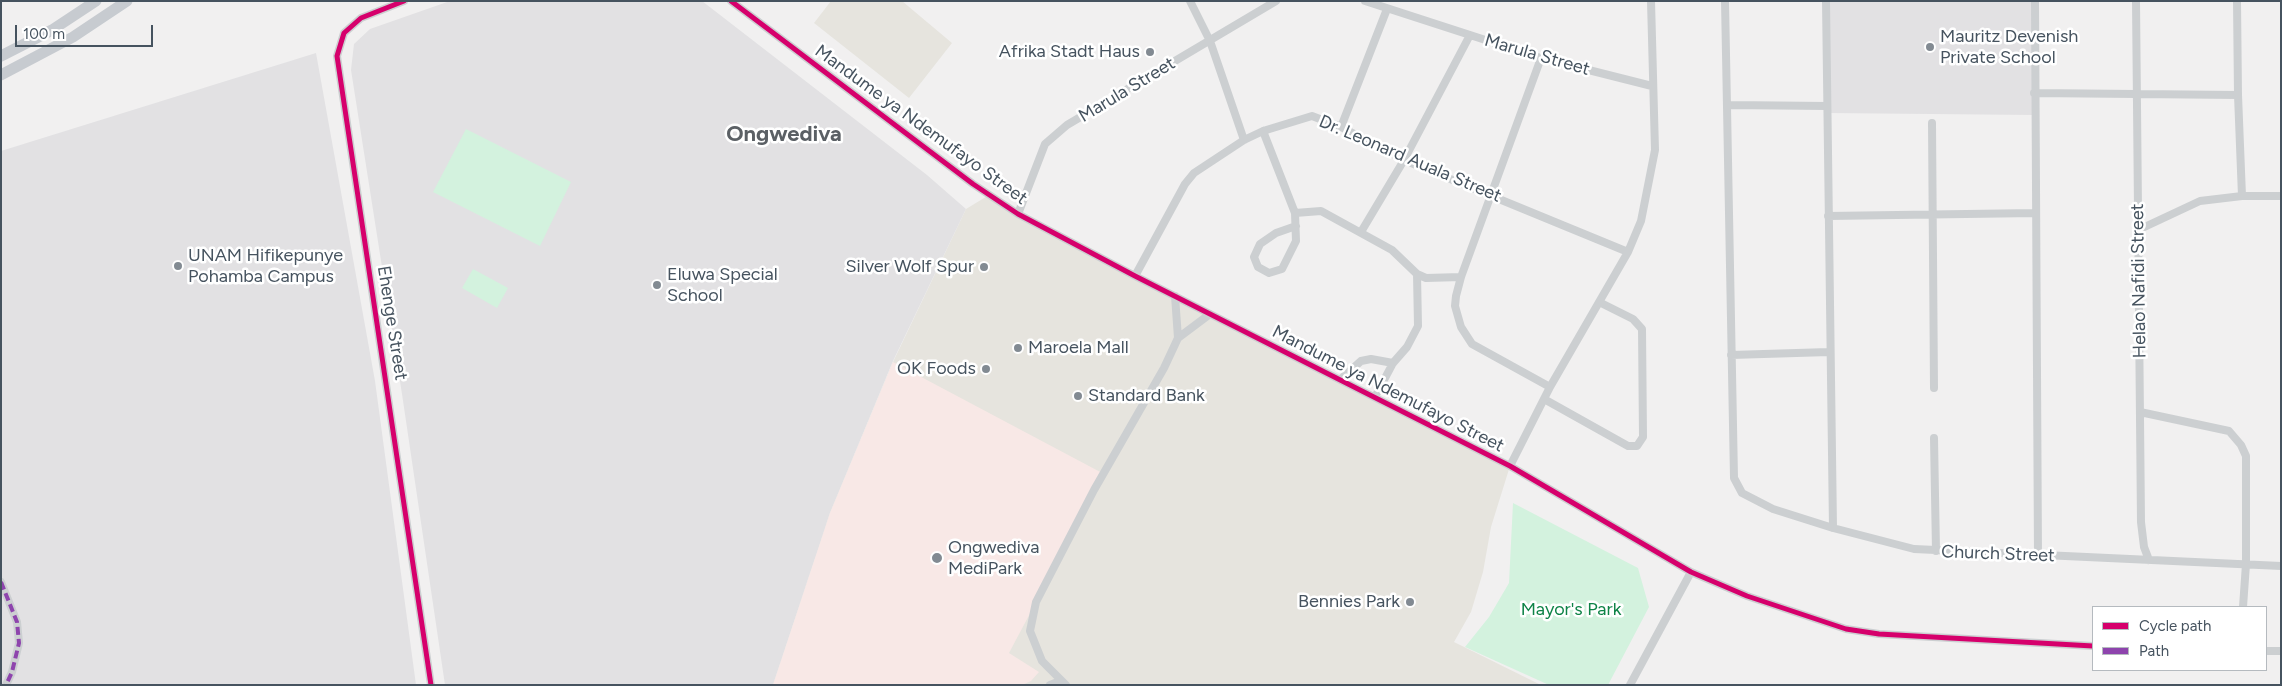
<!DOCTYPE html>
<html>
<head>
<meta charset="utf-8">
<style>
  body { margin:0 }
  #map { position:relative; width:2282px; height:686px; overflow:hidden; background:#f1f0f0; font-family:Figtree,sans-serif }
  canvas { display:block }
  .frame { position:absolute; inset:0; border:2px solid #46535f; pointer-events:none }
  .legend { position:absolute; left:2092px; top:606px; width:175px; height:65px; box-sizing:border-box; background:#fff; border:1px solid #b5babf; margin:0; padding:6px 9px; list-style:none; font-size:15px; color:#46535f }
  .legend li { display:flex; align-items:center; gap:10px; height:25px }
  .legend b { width:25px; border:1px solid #b5babf }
  .scale { position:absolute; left:15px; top:25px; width:138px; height:22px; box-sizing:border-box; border:2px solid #46535f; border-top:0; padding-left:6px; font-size:15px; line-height:18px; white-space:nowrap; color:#46535f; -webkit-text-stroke:4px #fff; paint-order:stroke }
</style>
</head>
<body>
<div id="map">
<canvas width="2282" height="686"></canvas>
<div class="frame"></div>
<ul class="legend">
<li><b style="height:6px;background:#d6006c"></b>Cycle path</li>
<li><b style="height:6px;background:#8e44ad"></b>Path</li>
</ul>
<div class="scale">100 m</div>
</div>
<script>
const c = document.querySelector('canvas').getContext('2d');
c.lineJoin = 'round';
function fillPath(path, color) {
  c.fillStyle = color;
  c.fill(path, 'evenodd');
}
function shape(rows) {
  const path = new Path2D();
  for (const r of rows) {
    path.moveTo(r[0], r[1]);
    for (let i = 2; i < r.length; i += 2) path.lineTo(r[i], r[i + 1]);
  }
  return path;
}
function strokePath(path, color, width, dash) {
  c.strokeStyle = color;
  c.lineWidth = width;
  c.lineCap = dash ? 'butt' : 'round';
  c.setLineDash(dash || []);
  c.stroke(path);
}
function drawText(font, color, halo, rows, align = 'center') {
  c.font = font + ' Figtree,sans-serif';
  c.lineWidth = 5;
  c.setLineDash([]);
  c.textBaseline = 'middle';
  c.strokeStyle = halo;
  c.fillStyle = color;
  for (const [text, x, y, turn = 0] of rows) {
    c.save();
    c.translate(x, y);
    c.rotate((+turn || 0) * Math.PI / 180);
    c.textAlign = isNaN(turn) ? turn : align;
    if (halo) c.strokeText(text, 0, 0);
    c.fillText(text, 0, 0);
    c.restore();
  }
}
const commercial = shape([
  [831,1,902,1,952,43,909,98,814,23],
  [989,195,1018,214,1510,466,1491,527,1483,572,1471,612,1454,642,1541,685,773,685,830,513,893,362,966,209]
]);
const education = shape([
  [450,1,702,1,927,175,966,209,893,361,830,513,773,685,445,685,402,394,351,70,354,44,370,29],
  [1826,1,2035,1,2034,115,1827,113],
  [316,53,375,381,416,685,1,685,1,151]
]);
const medical = shape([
  [893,362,1104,474,1009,653,1039,672,1031,681,1022,685,773,685,830,513]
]);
const green = shape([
  [466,129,571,182,540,246,433,192],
  [473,269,508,288,497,308,462,288],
  [1513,503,1638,568,1649,607,1608,685,1549,685,1465,647,1489,617,1509,583]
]);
const minor = shape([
  [404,1,361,18,344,33,337,56,431,685],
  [731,1,973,184,1018,214,1135,276,1510,466,1691,572,1747,596,1846,629,1879,634,2093,646],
  [1190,1,1210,41,1244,140],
  [1365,1,1541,58,1652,86],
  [1725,1,1734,478,1742,493,1773,509,1833,528,1914,549,2281,566],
  [1826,1,1833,528],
  [2035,1,2038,555],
  [2136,1,2141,522,2144,547,2149,560],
  [1541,58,1461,277,1456,296,1455,306,1461,327,1472,344,1550,387],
  [2034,93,2238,95,2237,1],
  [2238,95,2242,196,2281,196],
  [1728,105,1827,106],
  [1932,123,1934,388],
  [1341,127,1387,9],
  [1263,131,1295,213,1296,241,1282,269,1269,273,1258,267,1254,257,1260,244,1276,233,1296,226],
  [1295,213,1321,211,1392,250,1417,274,1426,278,1461,277],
  [1018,214,1045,144,1067,125,1276,1],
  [1828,216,2035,213],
  [2138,230,2200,201,2242,196],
  [1361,232,1404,160,1470,35],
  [1135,276,1185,184,1194,173,1244,140,1263,131,1312,116,1341,127,1404,160,1628,252],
  [1175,296,1178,338],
  [1731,355,1829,352],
  [1341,379,1361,361,1371,359,1393,363],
  [1375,397,1393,363,1407,347,1418,326,1417,274],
  [1544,399,1628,446,1637,446,1643,437,1642,329,1633,319,1599,302],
  [2140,412,2229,431,2241,445,2246,456,2246,564,2243,607],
  [1934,438,1936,551],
  [1510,466,1550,387,1628,252,1641,221,1655,150,1651,1],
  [1,582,17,622,19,643,12,672,6,685],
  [2266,651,2281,651],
  [1050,685,1060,681],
  [1066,685,1042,661,1030,631,1036,602,1094,490,1164,368,1178,338,1210,314],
  [1630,685,1691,572]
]);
const primary = shape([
  [1,56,52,30,96,1],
  [1,75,73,37,127,1]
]);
const quiet = shape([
  [1,582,17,622,19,643,12,672,6,685]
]);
const cycleway = shape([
  [404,1,361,18,344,33,337,56,431,685],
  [731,1,973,184,1018,214,1135,276,1510,466,1691,572,1747,596,1846,629,1879,634,2093,646]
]);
const markers = [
  [1930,47,5,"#828a92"],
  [1150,52,5,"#828a92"],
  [178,266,5,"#828a92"],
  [984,267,5,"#828a92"],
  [657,285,5,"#828a92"],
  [1018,348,5,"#828a92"],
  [986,369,5,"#828a92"],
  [1078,396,5,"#828a92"],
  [937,558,6,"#828a92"],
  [1410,602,5,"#828a92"]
];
const poiNames = [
  ["Mauritz Devenish",1940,37],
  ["Private School",1940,58],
  ["Afrika Stadt Haus",1140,52,"right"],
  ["UNAM Hifikepunye",188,256],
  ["Pohamba Campus",188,277],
  ["Silver Wolf Spur",974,267,"right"],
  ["Eluwa Special",667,275],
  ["School",667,296],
  ["Maroela Mall",1028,348],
  ["OK Foods",976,369,"right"],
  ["Standard Bank",1088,396],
  ["Ongwediva",948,548],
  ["MediPark",948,569],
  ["Bennies Park",1400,602,"right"]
];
const streetNames = [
  ["Marula Street",1537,55,16],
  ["Marula Street",1127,90,-31],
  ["Mandume ya Ndemufayo Street",921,125,36],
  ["Dr. Leonard Auala Street",1410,159,23],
  ["Helao Nafidi Street",2139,281,-91],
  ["Ehenge Street",392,323,81],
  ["Mandume ya Ndemufayo Street",1388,389,27],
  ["Church Street",1998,554,2]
];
const parkNames = [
  ["Mayor's Park",1571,610]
];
const districtNames = [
  ["Ongwediva",784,135]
];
fillPath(commercial, '#e6e4de');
fillPath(education, '#e2e1e3');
fillPath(medical, '#f8e8e6');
fillPath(green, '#d3f2de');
strokePath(minor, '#cccfd1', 8);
strokePath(primary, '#c7cbd0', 11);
strokePath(quiet, '#8e44ad', 4, [8, 4]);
strokePath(cycleway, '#d6006c', 5);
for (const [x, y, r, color] of markers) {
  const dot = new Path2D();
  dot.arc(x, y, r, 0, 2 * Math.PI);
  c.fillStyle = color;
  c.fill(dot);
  strokePath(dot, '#fff', 2);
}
drawText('18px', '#46535f', '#fff', poiNames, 'left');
drawText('18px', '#46535f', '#fff', streetNames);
drawText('18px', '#0e8347', '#fff', parkNames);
drawText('bold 22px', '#5b6065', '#fff', districtNames);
</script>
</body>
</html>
